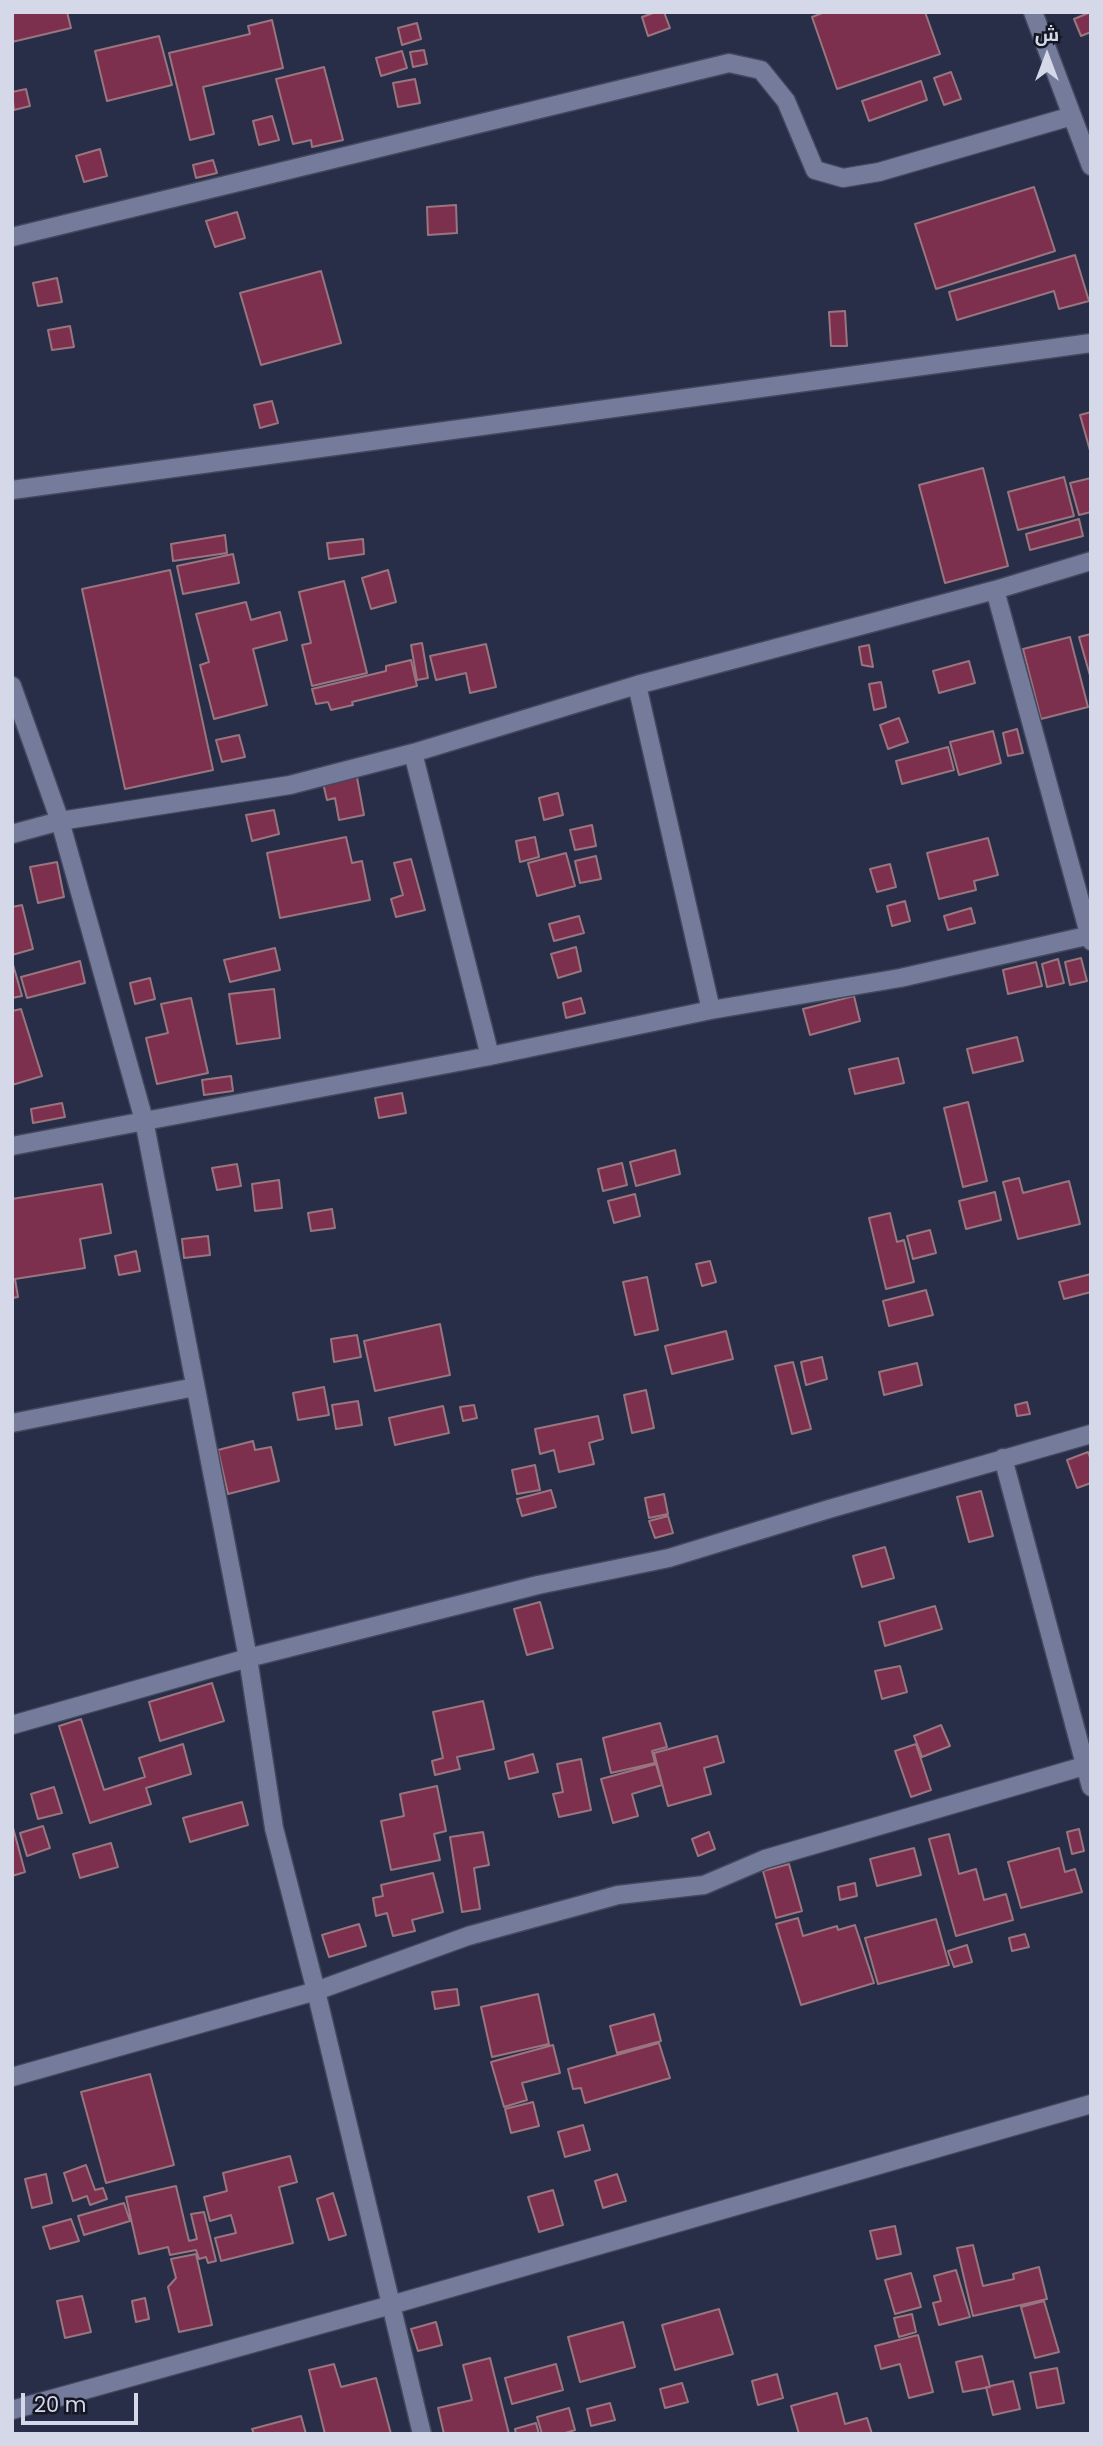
<!DOCTYPE html>
<html>
<head>
<meta charset="utf-8">
<style>
  body { margin:0 }
  #map { position:relative; width:1103px; height:2446px; overflow:hidden; background:#282e48; font-family:Poppins,Cairo,sans-serif }
  canvas { display:block }
  .frame { position:absolute; inset:0; border:14px solid #d4d8e9; pointer-events:none }
  .north { position:absolute; left:1012px; top:21px; width:70px; height:70px; -webkit-text-stroke:5px #141723; paint-order:stroke; rotate:0deg; font-size:19px; font-weight:700; line-height:28px; text-align:center; color:#d4d8e9 }
  .north::after { content:''; display:block; margin:auto; width:24px; height:32px; background:#d4d8e9; clip-path:polygon(50% 0,100% 100%,50% 72%,0 100%) }
  .scale { position:absolute; left:21px; top:2393px; width:117px; height:32px; box-sizing:border-box; border:4px solid #d4d8e9; border-top:0; padding-left:9px; font-size:21px; line-height:24px; white-space:nowrap; color:#d4d8e9; -webkit-text-stroke:5px #141723; paint-order:stroke }
</style>
</head>
<body>
<div id="map">
<canvas width="1103" height="2446"></canvas>
<div class="frame"></div>
<div class="north">ش</div>
<div class="scale">20 m</div>
</div>
<script>
const c = document.querySelector('canvas').getContext('2d');
c.lineJoin = 'round';
function fillPath(path, color) {
  c.fillStyle = color;
  c.fill(path, 'evenodd');
}
function shape(rows) {
  const path = new Path2D();
  for (const r of rows) {
    path.moveTo(r[0], r[1]);
    for (let i = 2; i < r.length; i += 2) path.lineTo(r[i], r[i + 1]);
  }
  return path;
}
function strokePath(path, color, width, dash) {
  c.strokeStyle = color;
  c.lineWidth = width;
  c.lineCap = dash ? 'butt' : 'round';
  c.setLineDash(dash || []);
  c.stroke(path);
}
const building = shape([
  [12,12,67,12,71,28,12,42,12,12],
  [656,12,664,12,670,28,648,36,642,17,656,12],
  [825,12,925,12,940,54,837,89,812,17,825,12],
  [1091,12,1091,32,1081,36,1074,19,1091,12],
  [272,20,283,68,203,87,214,134,190,140,169,53,250,34,248,26,272,20],
  [417,23,421,39,402,45,398,28,417,23],
  [159,36,172,85,107,101,95,51,159,36],
  [424,50,427,64,413,67,410,52,424,50],
  [402,51,407,68,381,76,376,58,402,51],
  [324,67,343,140,312,147,311,140,293,144,276,79,324,67],
  [951,72,961,99,944,105,934,78,951,72],
  [415,79,420,103,398,107,393,83,415,79],
  [921,81,927,100,869,121,862,101,921,81],
  [26,89,30,106,14,110,12,92,26,89],
  [272,116,279,140,259,145,253,121,272,116],
  [100,149,107,176,84,182,76,156,100,149],
  [213,160,217,173,196,178,193,165,213,160],
  [1034,187,1055,251,936,289,915,224,1034,187],
  [456,205,457,233,428,235,427,207,456,205],
  [237,212,245,238,215,247,206,221,237,212],
  [1075,255,1089,301,1059,309,1054,291,957,320,949,292,1075,255],
  [321,271,341,343,261,365,240,293,321,271],
  [57,278,62,302,38,306,33,283,57,278],
  [845,311,847,346,831,346,829,312,845,311],
  [70,326,74,347,52,350,48,330,70,326],
  [272,401,278,423,260,428,254,405,272,401],
  [1091,412,1091,454,1080,415,1091,412],
  [983,468,1008,566,945,583,919,485,983,468],
  [1064,477,1074,516,1018,530,1008,492,1064,477],
  [1091,478,1091,512,1079,515,1070,483,1091,478],
  [1079,519,1083,536,1030,550,1026,534,1079,519],
  [225,535,227,553,173,561,171,544,225,535],
  [363,539,364,554,329,559,327,543,363,539],
  [233,554,239,583,183,594,177,566,233,554],
  [170,570,213,770,125,789,82,589,170,570],
  [388,570,396,602,371,609,362,578,388,570],
  [344,581,367,673,312,686,302,645,311,643,299,592,344,581],
  [246,602,251,620,280,612,287,640,253,649,267,705,214,719,200,665,209,662,196,614,246,602],
  [1091,634,1091,679,1079,637,1091,634],
  [1070,637,1088,707,1041,719,1023,649,1070,637],
  [422,643,428,678,417,680,411,645,422,643],
  [486,644,496,687,470,693,466,673,436,680,430,656,486,644],
  [869,645,873,667,862,665,859,647,869,645],
  [411,660,417,686,352,702,353,705,331,710,328,702,316,704,312,689,386,671,386,666,411,660],
  [969,661,975,683,939,693,933,671,969,661],
  [881,682,886,707,874,710,869,684,881,682],
  [899,718,908,742,888,749,880,725,899,718],
  [1017,729,1023,753,1008,756,1003,733,1017,729],
  [993,731,1001,763,959,775,950,742,993,731],
  [239,735,245,757,222,762,216,740,239,735],
  [948,747,954,770,902,784,896,761,948,747],
  [356,772,364,815,339,820,335,798,327,800,322,779,356,772],
  [558,793,563,815,544,820,539,798,558,793],
  [274,810,279,834,252,841,246,815,274,810],
  [592,825,596,846,575,850,570,830,592,825],
  [346,837,352,863,362,861,370,900,280,918,267,853,346,837],
  [535,837,539,857,520,862,516,841,535,837],
  [988,838,998,875,974,881,976,890,939,899,927,853,988,838],
  [566,853,575,886,537,896,528,863,566,853],
  [596,856,601,879,580,883,575,861,596,856],
  [411,859,425,910,396,917,391,899,403,895,394,863,411,859],
  [57,862,64,897,38,903,30,867,57,862],
  [890,864,896,887,877,892,870,869,890,864],
  [905,901,910,921,892,926,887,906,905,901],
  [22,905,33,949,12,955,12,907,22,905],
  [971,908,975,923,948,930,944,916,971,908],
  [579,916,584,933,554,941,549,924,579,916],
  [576,947,581,971,558,978,551,954,576,947],
  [275,948,280,970,230,982,224,960,275,948],
  [1081,958,1087,981,1070,985,1065,962,1081,958],
  [1058,959,1064,983,1047,987,1042,964,1058,959],
  [12,961,22,996,12,998,12,961],
  [80,961,85,983,27,998,21,977,80,961],
  [1036,962,1042,986,1008,994,1003,970,1036,962],
  [150,978,155,999,135,1004,130,983,150,978],
  [274,989,280,1038,237,1044,229,994,274,989],
  [854,996,860,1021,810,1035,803,1009,854,996],
  [191,998,208,1073,157,1084,146,1038,168,1033,161,1004,191,998],
  [581,998,585,1013,566,1018,563,1003,581,998],
  [21,1009,42,1076,12,1085,12,1011,21,1009],
  [1017,1037,1023,1061,973,1073,967,1049,1017,1037],
  [898,1058,904,1083,855,1094,849,1069,898,1058],
  [231,1076,233,1091,204,1095,202,1080,231,1076],
  [402,1093,406,1113,379,1118,375,1098,402,1093],
  [968,1102,987,1181,963,1187,944,1108,968,1102],
  [62,1103,65,1117,33,1123,31,1109,62,1103],
  [675,1150,680,1174,636,1186,630,1162,675,1150],
  [622,1163,627,1185,603,1191,598,1169,622,1163],
  [237,1164,241,1186,217,1190,212,1168,237,1164],
  [1019,1178,1023,1193,1069,1181,1080,1224,1018,1239,1003,1182,1019,1178],
  [279,1180,282,1208,255,1211,252,1184,279,1180],
  [102,1184,111,1233,80,1239,85,1268,15,1279,18,1297,12,1298,12,1199,102,1184],
  [995,1192,1001,1220,966,1229,959,1201,995,1192],
  [635,1194,640,1216,614,1223,608,1201,635,1194],
  [332,1209,335,1228,311,1231,308,1213,332,1209],
  [890,1213,897,1242,904,1240,914,1282,886,1289,869,1218,890,1213],
  [930,1230,936,1253,913,1259,907,1236,930,1230],
  [208,1236,210,1255,184,1258,182,1239,208,1236],
  [136,1251,140,1271,119,1275,115,1256,136,1251],
  [710,1261,716,1282,702,1286,696,1264,710,1261],
  [1091,1274,1091,1292,1064,1299,1059,1282,1091,1274],
  [647,1277,658,1330,635,1335,623,1282,647,1277],
  [926,1290,933,1315,889,1326,883,1301,926,1290],
  [440,1324,450,1375,375,1391,364,1341,440,1324],
  [726,1331,733,1359,672,1374,665,1346,726,1331],
  [357,1335,361,1357,334,1362,331,1339,357,1335],
  [822,1357,827,1379,806,1385,801,1362,822,1357],
  [793,1362,811,1429,792,1434,775,1366,793,1362],
  [917,1363,922,1385,884,1395,879,1372,917,1363],
  [324,1387,329,1415,298,1420,293,1393,324,1387],
  [646,1390,654,1428,632,1433,624,1395,646,1390],
  [358,1401,362,1425,336,1429,332,1405,358,1401],
  [1027,1402,1030,1414,1017,1416,1015,1405,1027,1402],
  [474,1405,477,1418,463,1421,460,1407,474,1405],
  [443,1406,449,1433,395,1445,389,1418,443,1406],
  [598,1416,603,1439,589,1443,594,1464,559,1472,554,1450,540,1454,535,1429,598,1416],
  [253,1441,255,1450,271,1447,279,1481,228,1494,218,1450,253,1441],
  [1088,1452,1091,1460,1091,1483,1077,1488,1067,1460,1088,1452],
  [535,1465,540,1490,517,1494,512,1470,535,1465],
  [551,1490,556,1507,522,1516,517,1499,551,1490],
  [981,1491,993,1536,969,1542,957,1497,981,1491],
  [664,1494,668,1514,649,1518,645,1498,664,1494],
  [668,1516,673,1533,655,1538,649,1521,668,1516],
  [885,1547,894,1578,862,1587,853,1556,885,1547],
  [540,1602,553,1648,527,1655,514,1609,540,1602],
  [935,1606,942,1629,885,1646,879,1622,935,1606],
  [900,1666,907,1692,882,1699,875,1671,900,1666],
  [212,1683,224,1721,160,1741,149,1702,212,1683],
  [483,1701,494,1749,457,1757,460,1769,435,1775,432,1761,443,1758,433,1712,483,1701],
  [81,1719,104,1790,145,1777,139,1758,183,1744,191,1774,146,1788,151,1804,90,1823,59,1726,81,1719],
  [660,1723,667,1747,652,1751,655,1763,611,1773,603,1738,660,1723],
  [941,1725,950,1746,922,1757,914,1736,941,1725],
  [717,1736,724,1762,704,1768,711,1794,668,1806,654,1753,717,1736],
  [916,1744,931,1790,911,1797,895,1751,916,1744],
  [533,1754,538,1772,509,1779,505,1762,533,1754],
  [581,1759,591,1810,559,1817,553,1794,563,1792,557,1764,581,1759],
  [656,1764,662,1785,632,1794,638,1816,613,1823,601,1779,656,1764],
  [437,1786,446,1831,434,1834,440,1860,391,1870,381,1821,404,1816,400,1794,437,1786],
  [54,1787,62,1813,38,1819,31,1794,54,1787],
  [242,1802,248,1825,190,1842,183,1818,242,1802],
  [12,1824,25,1872,12,1876,12,1824],
  [43,1826,50,1848,27,1856,20,1833,43,1826],
  [1079,1829,1084,1851,1072,1854,1067,1832,1079,1829],
  [483,1832,489,1865,474,1868,480,1909,462,1912,450,1837,483,1832],
  [709,1832,715,1849,698,1856,692,1839,709,1832],
  [949,1834,959,1874,976,1869,984,1900,1006,1894,1013,1920,956,1936,929,1839,949,1834],
  [111,1843,118,1867,80,1878,73,1854,111,1843],
  [914,1848,921,1875,877,1886,870,1859,914,1848],
  [1059,1848,1065,1872,1075,1869,1082,1892,1021,1908,1008,1862,1059,1848],
  [789,1864,802,1911,776,1918,763,1871,789,1864],
  [433,1873,443,1912,412,1920,415,1931,393,1936,387,1913,376,1916,373,1898,383,1896,381,1885,433,1873],
  [855,1883,857,1896,840,1900,838,1887,855,1883],
  [798,1918,803,1936,837,1926,838,1930,855,1925,874,1983,801,2005,776,1924,798,1918],
  [936,1919,949,1965,878,1984,865,1938,936,1919],
  [359,1924,366,1946,329,1957,322,1935,359,1924],
  [1025,1934,1029,1947,1012,1951,1009,1938,1025,1934],
  [967,1945,972,1962,954,1967,948,1951,967,1945],
  [457,1989,459,2005,435,2009,432,1992,457,1989],
  [538,1994,549,2044,492,2057,481,2007,538,1994],
  [654,2014,661,2041,617,2053,610,2026,654,2014],
  [659,2043,670,2078,585,2103,581,2088,573,2089,568,2069,659,2043],
  [553,2045,560,2073,522,2083,527,2100,504,2107,491,2062,553,2045],
  [150,2074,174,2165,106,2183,81,2092,150,2074],
  [533,2102,539,2126,511,2133,505,2109,533,2102],
  [583,2125,590,2150,565,2157,558,2132,583,2125],
  [290,2156,297,2182,279,2187,293,2243,221,2261,215,2238,236,2233,231,2215,210,2221,204,2197,227,2191,223,2173,290,2156],
  [86,2165,95,2190,103,2188,107,2199,90,2205,87,2196,73,2201,64,2173,86,2165],
  [46,2174,52,2203,32,2208,25,2179,46,2174],
  [617,2174,626,2201,603,2208,595,2181,617,2174],
  [176,2186,189,2241,197,2239,191,2214,204,2212,216,2261,208,2263,206,2257,199,2259,196,2250,170,2255,168,2247,139,2254,126,2197,176,2186],
  [553,2190,563,2225,539,2232,528,2197,553,2190],
  [333,2193,346,2235,329,2240,317,2199,333,2193],
  [124,2203,130,2221,84,2235,78,2216,124,2203],
  [71,2219,79,2241,50,2249,43,2227,71,2219],
  [895,2226,901,2254,877,2259,870,2231,895,2226],
  [973,2245,983,2286,1014,2279,1013,2274,1039,2267,1047,2299,973,2316,957,2248,973,2245],
  [196,2254,212,2325,179,2332,168,2287,176,2278,171,2259,196,2254],
  [956,2270,970,2317,939,2325,933,2303,941,2301,934,2276,956,2270],
  [911,2273,921,2307,895,2314,885,2280,911,2273],
  [82,2296,91,2332,65,2338,57,2301,82,2296],
  [145,2298,149,2319,136,2322,132,2301,145,2298],
  [1044,2301,1059,2352,1035,2358,1021,2307,1044,2301],
  [719,2309,733,2354,675,2370,662,2325,719,2309],
  [912,2314,916,2332,899,2337,894,2318,912,2314],
  [436,2322,442,2345,418,2351,411,2329,436,2322],
  [623,2322,635,2367,580,2382,568,2337,623,2322],
  [918,2335,933,2392,909,2398,900,2364,881,2369,875,2346,918,2335],
  [982,2356,990,2387,963,2392,956,2362,982,2356],
  [490,2358,509,2434,444,2434,438,2408,472,2400,463,2365,490,2358],
  [334,2364,341,2387,376,2378,391,2434,325,2434,309,2370,334,2364],
  [556,2364,563,2390,512,2404,505,2378,556,2364],
  [1057,2368,1064,2403,1037,2408,1030,2373,1057,2368],
  [777,2374,783,2398,758,2405,752,2381,777,2374],
  [1013,2381,1020,2409,993,2415,986,2387,1013,2381],
  [682,2383,688,2402,665,2408,660,2389,682,2383],
  [837,2393,845,2424,867,2418,872,2434,799,2434,791,2406,837,2393],
  [610,2403,615,2420,591,2426,587,2409,610,2403],
  [569,2408,575,2430,562,2434,542,2434,537,2417,569,2408],
  [301,2416,306,2434,254,2434,252,2429,301,2416],
  [536,2423,539,2434,516,2434,515,2429,536,2423]
]);
const minor = shape([
  [1033,12,1091,166],
  [12,237,729,63,761,70,786,101,815,170,843,178,879,172,1072,116],
  [12,490,1091,343],
  [995,590,1091,941],
  [637,685,711,1010],
  [12,686,60,821,144,1120,248,1658,274,1828,316,1991,422,2434],
  [413,753,490,1056],
  [12,834,60,821,290,785,413,753,637,685,995,590,1091,561],
  [12,1146,490,1056,711,1010,900,978,1091,935],
  [12,1423,195,1387],
  [1003,1458,1091,1787],
  [12,1725,248,1658,538,1585,669,1558,829,1509,1091,1434],
  [12,2077,316,1991,468,1936,618,1895,704,1885,765,1859,1091,1764],
  [12,2410,391,2305,1091,2104]
]);
fillPath(building, '#7c304d');
strokePath(building, '#99757f', 2);
strokePath(minor, '#44485e', 21);
strokePath(minor, '#757c9b', 18);
</script>
</body>
</html>
